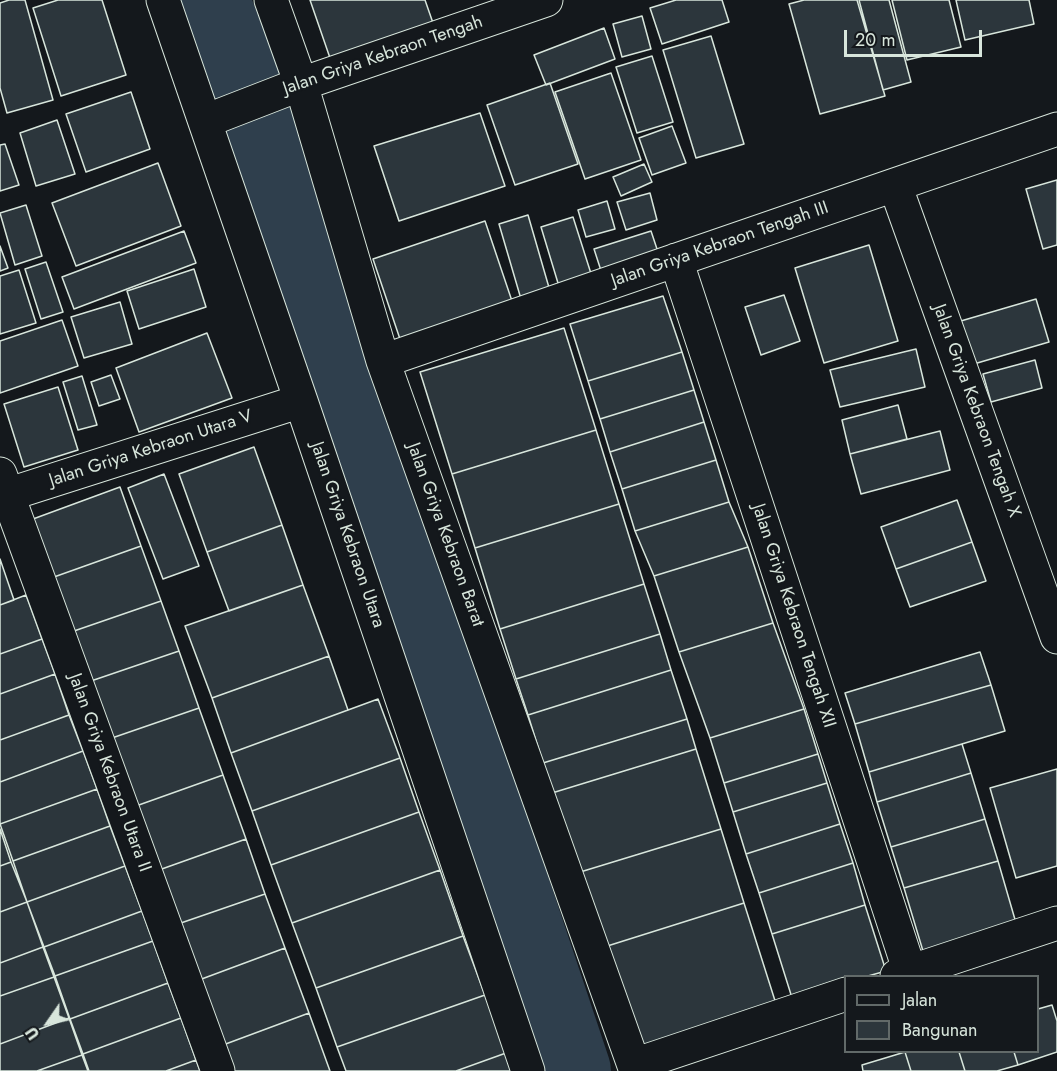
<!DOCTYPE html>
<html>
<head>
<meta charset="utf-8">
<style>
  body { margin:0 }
  #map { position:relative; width:1057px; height:1071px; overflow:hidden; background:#14181c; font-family:Jost,sans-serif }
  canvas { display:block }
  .legend { position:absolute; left:844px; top:975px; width:195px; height:78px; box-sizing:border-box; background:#14181c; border:2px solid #626a69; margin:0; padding:8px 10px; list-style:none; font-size:18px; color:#d8e6dc }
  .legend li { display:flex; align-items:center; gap:12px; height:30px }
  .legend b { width:30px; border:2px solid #626a69 }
  .north { position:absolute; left:18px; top:993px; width:60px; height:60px; -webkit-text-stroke:4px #14181c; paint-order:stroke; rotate:236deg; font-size:16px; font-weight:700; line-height:24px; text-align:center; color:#d8e6dc }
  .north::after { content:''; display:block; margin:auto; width:21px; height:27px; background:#d8e6dc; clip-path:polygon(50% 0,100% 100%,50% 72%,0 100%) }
  .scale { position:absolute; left:844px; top:30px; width:138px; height:27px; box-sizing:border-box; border:3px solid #d8e6dc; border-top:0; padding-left:8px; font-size:18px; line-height:21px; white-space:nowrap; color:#d8e6dc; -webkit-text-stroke:4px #14181c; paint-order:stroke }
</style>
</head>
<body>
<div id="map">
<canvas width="1057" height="1071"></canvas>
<ul class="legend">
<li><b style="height:8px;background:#14181c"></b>Jalan</li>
<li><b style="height:16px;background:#2c363c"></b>Bangunan</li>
</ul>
<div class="north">U</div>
<div class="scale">20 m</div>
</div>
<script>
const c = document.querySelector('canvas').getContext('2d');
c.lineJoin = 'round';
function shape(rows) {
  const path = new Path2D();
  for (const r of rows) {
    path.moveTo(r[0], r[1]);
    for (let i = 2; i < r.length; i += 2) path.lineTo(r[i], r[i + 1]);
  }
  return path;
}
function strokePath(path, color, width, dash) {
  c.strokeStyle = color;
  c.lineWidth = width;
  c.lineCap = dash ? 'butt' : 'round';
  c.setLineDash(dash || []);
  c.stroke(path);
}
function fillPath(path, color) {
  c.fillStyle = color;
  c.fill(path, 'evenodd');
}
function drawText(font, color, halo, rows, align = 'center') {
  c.font = font + ' Jost,sans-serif';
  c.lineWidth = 4.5;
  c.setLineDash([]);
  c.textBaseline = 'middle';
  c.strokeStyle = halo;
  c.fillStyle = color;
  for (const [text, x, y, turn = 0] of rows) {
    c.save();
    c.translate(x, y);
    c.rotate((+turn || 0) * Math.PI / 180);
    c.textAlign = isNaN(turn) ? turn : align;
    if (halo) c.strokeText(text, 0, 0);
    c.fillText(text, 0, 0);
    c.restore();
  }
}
const river = shape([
  [208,0,235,68,570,1071]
]);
const building = shape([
  [9,0,25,0,53,100,7,113,0,88,0,3,9,0],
  [58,0,102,0,126,75,61,96,33,8,58,0],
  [310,0,425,0,433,23,330,58,310,0],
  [676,0,722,0,729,22,662,44,650,8,676,0],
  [804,0,857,0,885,96,820,114,789,4,804,0],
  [859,0,889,0,911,82,883,90,859,0],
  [892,0,949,0,961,47,907,60,892,0],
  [956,0,1029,0,1034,24,965,40,956,0],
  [642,16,651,49,622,57,613,24,642,16],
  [604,28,615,59,546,85,534,55,604,28],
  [711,36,744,144,696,158,663,50,711,36],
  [652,56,673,122,637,133,616,67,652,56],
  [611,73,641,160,585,179,555,92,611,73],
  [550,83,578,164,515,185,487,105,550,83],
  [131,92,150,149,86,172,66,114,131,92],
  [480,113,505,186,399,221,374,146,480,113],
  [57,120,75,174,36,186,20,133,57,120],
  [672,126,686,163,652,175,639,138,672,126],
  [5,144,19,185,0,191,0,145,5,144],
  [158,163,181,226,76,266,52,203,158,163],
  [644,164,652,182,621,196,613,177,644,164],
  [1057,180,1057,245,1043,249,1026,189,1057,180],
  [650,193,657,220,626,230,617,202,650,193],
  [607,201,615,229,586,237,578,210,607,201],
  [26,205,42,256,15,265,0,213,26,205],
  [528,215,550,291,521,299,499,224,528,215],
  [573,217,594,283,561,293,541,227,573,217],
  [485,221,514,307,402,345,373,259,485,221],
  [184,231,196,263,74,309,62,277,184,231],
  [651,231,662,264,605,283,594,249,651,231],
  [869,245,898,341,824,363,795,268,869,245],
  [0,246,8,268,0,271,0,246],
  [46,262,63,312,41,319,25,269,46,262],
  [194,269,206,307,139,329,127,291,194,269],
  [19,270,36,323,0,334,0,276,19,270],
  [784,295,800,341,761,355,745,307,784,295],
  [663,296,682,352,588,381,570,324,663,296],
  [1036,299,1049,342,967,366,954,323,1036,299],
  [120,302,132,344,84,358,71,317,120,302],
  [62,320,78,366,0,393,0,341,62,320],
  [564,328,596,430,452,474,420,372,564,328],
  [207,333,232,398,139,432,116,368,207,333],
  [916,349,925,387,840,407,830,370,916,349],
  [682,352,694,390,600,419,588,381,682,352],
  [1035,360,1042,388,991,402,983,374,1035,360],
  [111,375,120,399,99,406,91,382,111,375],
  [82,376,97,425,78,430,63,382,82,376],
  [58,387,78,450,24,467,4,404,58,387],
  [694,390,704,422,610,452,600,419,694,390],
  [898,405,907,439,850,454,842,420,898,405],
  [704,422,716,460,622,489,610,452,704,422],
  [596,430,619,504,475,548,452,474,596,430],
  [940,431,950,470,861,494,850,454,940,431],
  [254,447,282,525,207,552,179,474,254,447],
  [716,460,729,502,635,531,622,489,716,460],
  [164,474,199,566,163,579,128,488,164,474],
  [120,487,141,546,54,577,33,519,120,487],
  [957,500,972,542,896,569,881,527,957,500],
  [729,502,748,547,654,576,635,531,729,502],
  [619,504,644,584,500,629,475,548,619,504],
  [282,525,303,585,229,611,207,552,282,525],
  [972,542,986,581,910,607,896,569,972,542],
  [141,546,161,601,74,631,54,577,141,546],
  [748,547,773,623,679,652,654,576,748,547],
  [0,559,14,600,0,605,0,559],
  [644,584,660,634,516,679,500,629,644,584],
  [303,585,329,656,212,698,185,626,303,585],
  [26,595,42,639,0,654,0,605,26,595],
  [161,601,179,651,91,681,74,631,161,601],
  [773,623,804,709,710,738,679,652,773,623],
  [660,634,671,670,528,715,516,679,660,634],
  [42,639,55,674,0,694,0,654,42,639],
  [179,651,199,708,112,738,91,681,179,651],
  [980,652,991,685,855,724,845,693,980,652],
  [329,656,348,710,231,753,212,698,329,656],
  [671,670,687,719,543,763,528,715,671,670],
  [55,674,69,715,0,740,0,694,55,674],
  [991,685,1005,731,869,772,855,724,991,685],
  [378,699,400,758,252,811,231,753,378,699],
  [199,708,223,775,136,806,112,738,199,708],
  [804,709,818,754,724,783,710,738,804,709],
  [69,715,83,751,0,782,0,740,69,715],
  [687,719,696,749,552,793,543,763,687,719],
  [962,744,971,773,877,802,869,772,962,744],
  [696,749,721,829,577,873,552,793,696,749],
  [83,751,97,789,0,824,0,782,83,751],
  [818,754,827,783,733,812,724,783,818,754],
  [400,758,419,812,271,865,252,811,400,758],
  [1057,769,1057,866,1016,878,990,788,1057,769],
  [971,773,985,819,891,847,877,802,971,773],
  [223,775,246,839,159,870,136,806,223,775],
  [827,783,840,824,746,854,733,812,827,783],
  [97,789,110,826,13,861,0,824,97,789],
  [419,812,440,870,292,923,271,865,419,812],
  [985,819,998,861,904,888,891,847,985,819],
  [840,824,853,863,759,893,746,854,840,824],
  [110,826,125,866,27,902,13,861,110,826],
  [0,829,11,862,0,866,0,829],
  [721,829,744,903,601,948,577,873,721,829],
  [246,839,265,894,178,924,159,870,246,839],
  [998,861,1016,923,923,951,904,888,998,861],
  [11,862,27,902,0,912,0,866,11,862],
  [853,863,865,905,772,934,759,893,853,863],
  [125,866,142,911,44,947,27,902,125,866],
  [440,870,463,936,316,988,292,923,440,870],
  [265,894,285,948,199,980,178,924,265,894],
  [27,902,43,947,0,963,0,912,27,902],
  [744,903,777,1007,633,1051,601,948,744,903],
  [865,905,886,971,868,976,846,976,846,984,793,1001,772,934,865,905],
  [142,911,153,941,55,976,44,947,142,911],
  [463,936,485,995,337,1047,316,988,463,936],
  [153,941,168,983,70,1019,55,976,153,941],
  [43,947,54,977,0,996,0,963,43,947],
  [285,948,309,1013,223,1045,199,980,285,948],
  [54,977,69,1018,0,1044,0,996,54,977],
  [168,983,181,1018,83,1054,70,1019,168,983],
  [485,995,506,1053,456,1071,346,1071,337,1047,485,995],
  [1052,1005,1057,1021,1057,1052,1018,1065,1014,1052,1038,1052,1038,1009,1052,1005],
  [309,1013,330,1071,232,1071,223,1045,309,1013],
  [69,1018,82,1055,37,1071,0,1071,0,1044,69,1018],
  [181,1018,196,1060,166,1071,89,1071,83,1054,181,1018],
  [905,1052,959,1052,965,1071,911,1071,905,1052],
  [905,1052,911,1071,863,1071,862,1065,905,1052],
  [959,1052,1014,1052,1018,1065,997,1071,965,1071,959,1052],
  [506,1053,512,1071,456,1071,506,1053],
  [82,1055,88,1071,37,1071,82,1055],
  [196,1060,200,1071,166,1071,196,1060]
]);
const minor = shape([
  [163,0,301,401,528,1071],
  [271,0,301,84,383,361,636,1071],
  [204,119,221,115,301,84,546,0],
  [895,185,1057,637],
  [676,260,910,972],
  [383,361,1057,129],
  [0,474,218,1071],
  [0,497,301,401],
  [897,976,1057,923],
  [634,1065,846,994]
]);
const streetNames = [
  ["Jalan Griya Kebraon Tengah",383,56,-19],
  ["Jalan Griya Kebraon Tengah III",720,245,-19],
  ["Jalan Griya Kebraon Tengah X",976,411,70],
  ["Jalan Griya Kebraon Utara V",151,449,-18],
  ["Jalan Griya Kebraon Utara",347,535,71],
  ["Jalan Griya Kebraon Barat",445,535,70],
  ["Jalan Griya Kebraon Tengah XII",793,616,72],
  ["Jalan Griya Kebraon Utara II",109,773,70]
];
strokePath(river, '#2f3f4d', 82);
fillPath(building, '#2c363c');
strokePath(building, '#d8e6dc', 1.5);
strokePath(minor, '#d8e6dc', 35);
strokePath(minor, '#14181c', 33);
drawText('18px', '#d8e6dc', '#14181c', streetNames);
</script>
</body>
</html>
